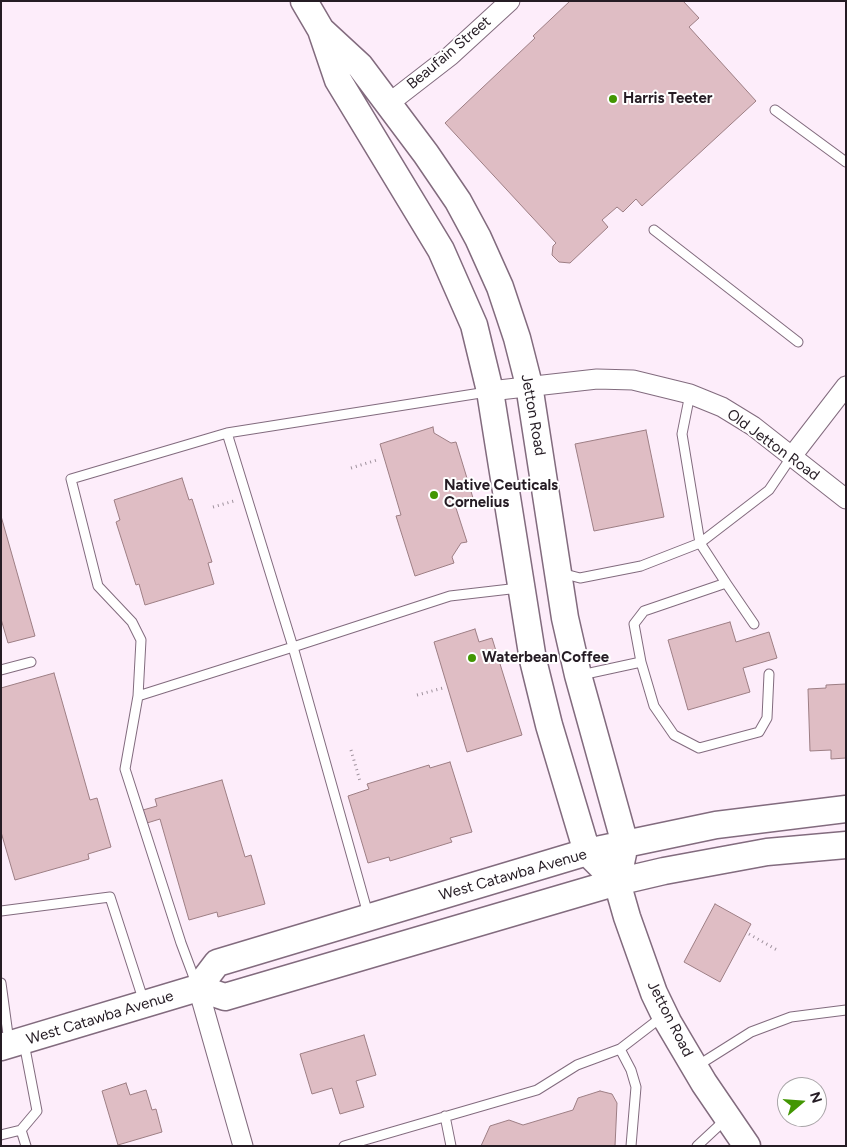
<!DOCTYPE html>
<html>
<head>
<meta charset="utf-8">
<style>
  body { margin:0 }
  #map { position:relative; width:847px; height:1147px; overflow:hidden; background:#fdedfa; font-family:Figtree,sans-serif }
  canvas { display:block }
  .frame { position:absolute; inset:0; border:2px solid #251c24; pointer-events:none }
  .north { position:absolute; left:777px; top:1077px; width:50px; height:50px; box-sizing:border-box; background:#fff; border:1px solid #a8a4a7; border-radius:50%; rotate:72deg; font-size:14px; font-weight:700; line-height:20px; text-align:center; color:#251c24 }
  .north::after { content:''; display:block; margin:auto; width:18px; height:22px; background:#429602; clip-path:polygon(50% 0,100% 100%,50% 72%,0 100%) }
</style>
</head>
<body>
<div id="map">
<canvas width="847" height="1147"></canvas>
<div class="frame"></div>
<div class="north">N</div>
</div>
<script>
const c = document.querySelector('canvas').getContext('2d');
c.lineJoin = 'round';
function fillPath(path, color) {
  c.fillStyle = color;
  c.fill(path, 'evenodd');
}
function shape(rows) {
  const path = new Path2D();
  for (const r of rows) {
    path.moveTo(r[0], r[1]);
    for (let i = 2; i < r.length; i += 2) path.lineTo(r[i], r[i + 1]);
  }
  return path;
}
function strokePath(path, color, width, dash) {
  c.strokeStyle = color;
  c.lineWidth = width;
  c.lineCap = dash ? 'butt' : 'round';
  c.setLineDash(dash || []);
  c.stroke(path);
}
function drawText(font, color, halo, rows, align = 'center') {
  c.font = font + ' Figtree,sans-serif';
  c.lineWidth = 4;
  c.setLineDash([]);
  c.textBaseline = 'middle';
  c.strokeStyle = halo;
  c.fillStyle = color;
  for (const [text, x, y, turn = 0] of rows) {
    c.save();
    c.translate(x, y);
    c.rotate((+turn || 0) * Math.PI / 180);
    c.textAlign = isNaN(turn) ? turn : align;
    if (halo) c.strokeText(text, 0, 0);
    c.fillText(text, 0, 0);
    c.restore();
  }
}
const building = shape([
  [570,1,683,1,699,18,689,27,756,101,642,206,636,199,623,212,617,207,602,220,608,227,570,263,559,262,552,255,553,246,556,243,445,123,535,38,533,36,570,1],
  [433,427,434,433,451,443,456,442,473,498,455,505,467,542,461,543,452,557,454,563,415,576,396,516,401,515,380,444,433,427],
  [646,430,664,517,594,531,575,444,646,430],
  [182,478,189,500,192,499,212,562,208,563,214,584,145,605,139,584,136,585,116,522,120,520,114,500,182,478],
  [1,516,35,636,8,643,1,619,1,516],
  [730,622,736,642,769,632,777,658,743,668,750,692,688,710,668,640,730,622],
  [475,629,479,642,492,638,522,735,467,752,434,642,475,629],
  [54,673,90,800,97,798,111,847,88,854,89,859,15,880,1,832,1,688,54,673],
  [846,684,846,758,831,759,831,750,810,751,808,689,826,688,826,685,846,684],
  [450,762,472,832,450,838,452,842,390,861,389,857,368,863,348,796,369,789,367,784,429,765,430,768,450,762],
  [222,780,245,857,251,855,265,904,218,917,217,912,189,920,160,819,147,823,143,810,157,806,155,799,222,780],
  [715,904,751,924,720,982,684,962,715,904],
  [364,1035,376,1075,356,1081,364,1107,340,1114,332,1088,312,1094,300,1054,364,1035],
  [126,1083,130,1095,146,1090,152,1110,156,1109,162,1132,118,1145,102,1091,126,1083],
  [600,1091,612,1094,617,1103,615,1146,481,1146,490,1126,509,1120,523,1125,573,1110,578,1098,600,1091]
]);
const path = shape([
  [351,468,377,460],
  [213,507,234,501],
  [417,695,443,688],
  [351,750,360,781],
  [749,934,777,950]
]);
const lane = shape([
  [775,110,846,162],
  [654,230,798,342],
  [690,394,682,434,700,543,769,490,792,456],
  [227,433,293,647,138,696,141,640,132,622,98,586,71,479,227,433,487,392],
  [561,573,580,578,641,566,700,543,726,583,644,611,634,624,641,662,581,675],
  [726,583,754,624],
  [641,662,654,706,674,735,699,748,759,732,767,718,769,674],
  [1,670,31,662],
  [138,696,125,769,181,943,196,983],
  [1,911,110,897,144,1002],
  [368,914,293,647,450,596,519,588],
  [1,983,9,1042],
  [620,1049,631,1070,636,1087,631,1146],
  [697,1066,751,1032,791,1017,846,1010],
  [445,1116,451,1146],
  [21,1130,26,1146],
  [1,1135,21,1130,37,1111,24,1043],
  [344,1146,537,1090,577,1065,620,1049,663,1016],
  [697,1146,725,1120]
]);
const street = shape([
  [388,104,450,56,510,1],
  [490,391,597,379,633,380,690,394,722,407,753,426,846,499],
  [792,456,846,386],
  [198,988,243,1146]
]);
const secondary = shape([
  [304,1,321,30,338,80,441,250,474,325,490,391,533,660,549,725,587,852,617,882],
  [321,30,360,66,426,154,458,201,478,238,500,287,517,338,529,385,565,618,578,675,625,844,617,882,627,917,654,993,668,1022,704,1083,747,1146],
  [198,988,225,997,617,882,664,871,767,852,846,845],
  [1,1047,198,988,217,963,587,852,716,825,846,809]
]);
const markers = [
  [613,99,5,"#429602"],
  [434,495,5,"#429602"],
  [472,658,5,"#429602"]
];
const streetNames = [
  ["Beaufain Street",449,53,-40],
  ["Jetton Road",533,415,80],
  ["Old Jetton Road",773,445,36],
  ["West Catawba Avenue",513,875,-16],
  ["West Catawba Avenue",100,1018,-17],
  ["Jetton Road",670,1019,63]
];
const poiNames = [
  ["Harris Teeter",623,99],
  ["Native Ceuticals",444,486],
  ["Cornelius",444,503],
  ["Waterbean Coffee",482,658]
];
fillPath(building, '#dfbdc4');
strokePath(building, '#9d7e84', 1);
strokePath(lane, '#826b7e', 11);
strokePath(street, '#826b7e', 21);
strokePath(secondary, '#826b7e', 29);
strokePath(path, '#9e919c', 3, [1, 4]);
strokePath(lane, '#fff', 9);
strokePath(street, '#fff', 19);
strokePath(secondary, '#fff', 26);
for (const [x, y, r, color] of markers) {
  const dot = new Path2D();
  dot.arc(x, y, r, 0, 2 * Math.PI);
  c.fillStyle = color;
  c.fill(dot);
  strokePath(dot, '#fff', 2);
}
drawText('15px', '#251c24', '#fff', streetNames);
drawText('bold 15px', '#251c24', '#fff', poiNames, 'left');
</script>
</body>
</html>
